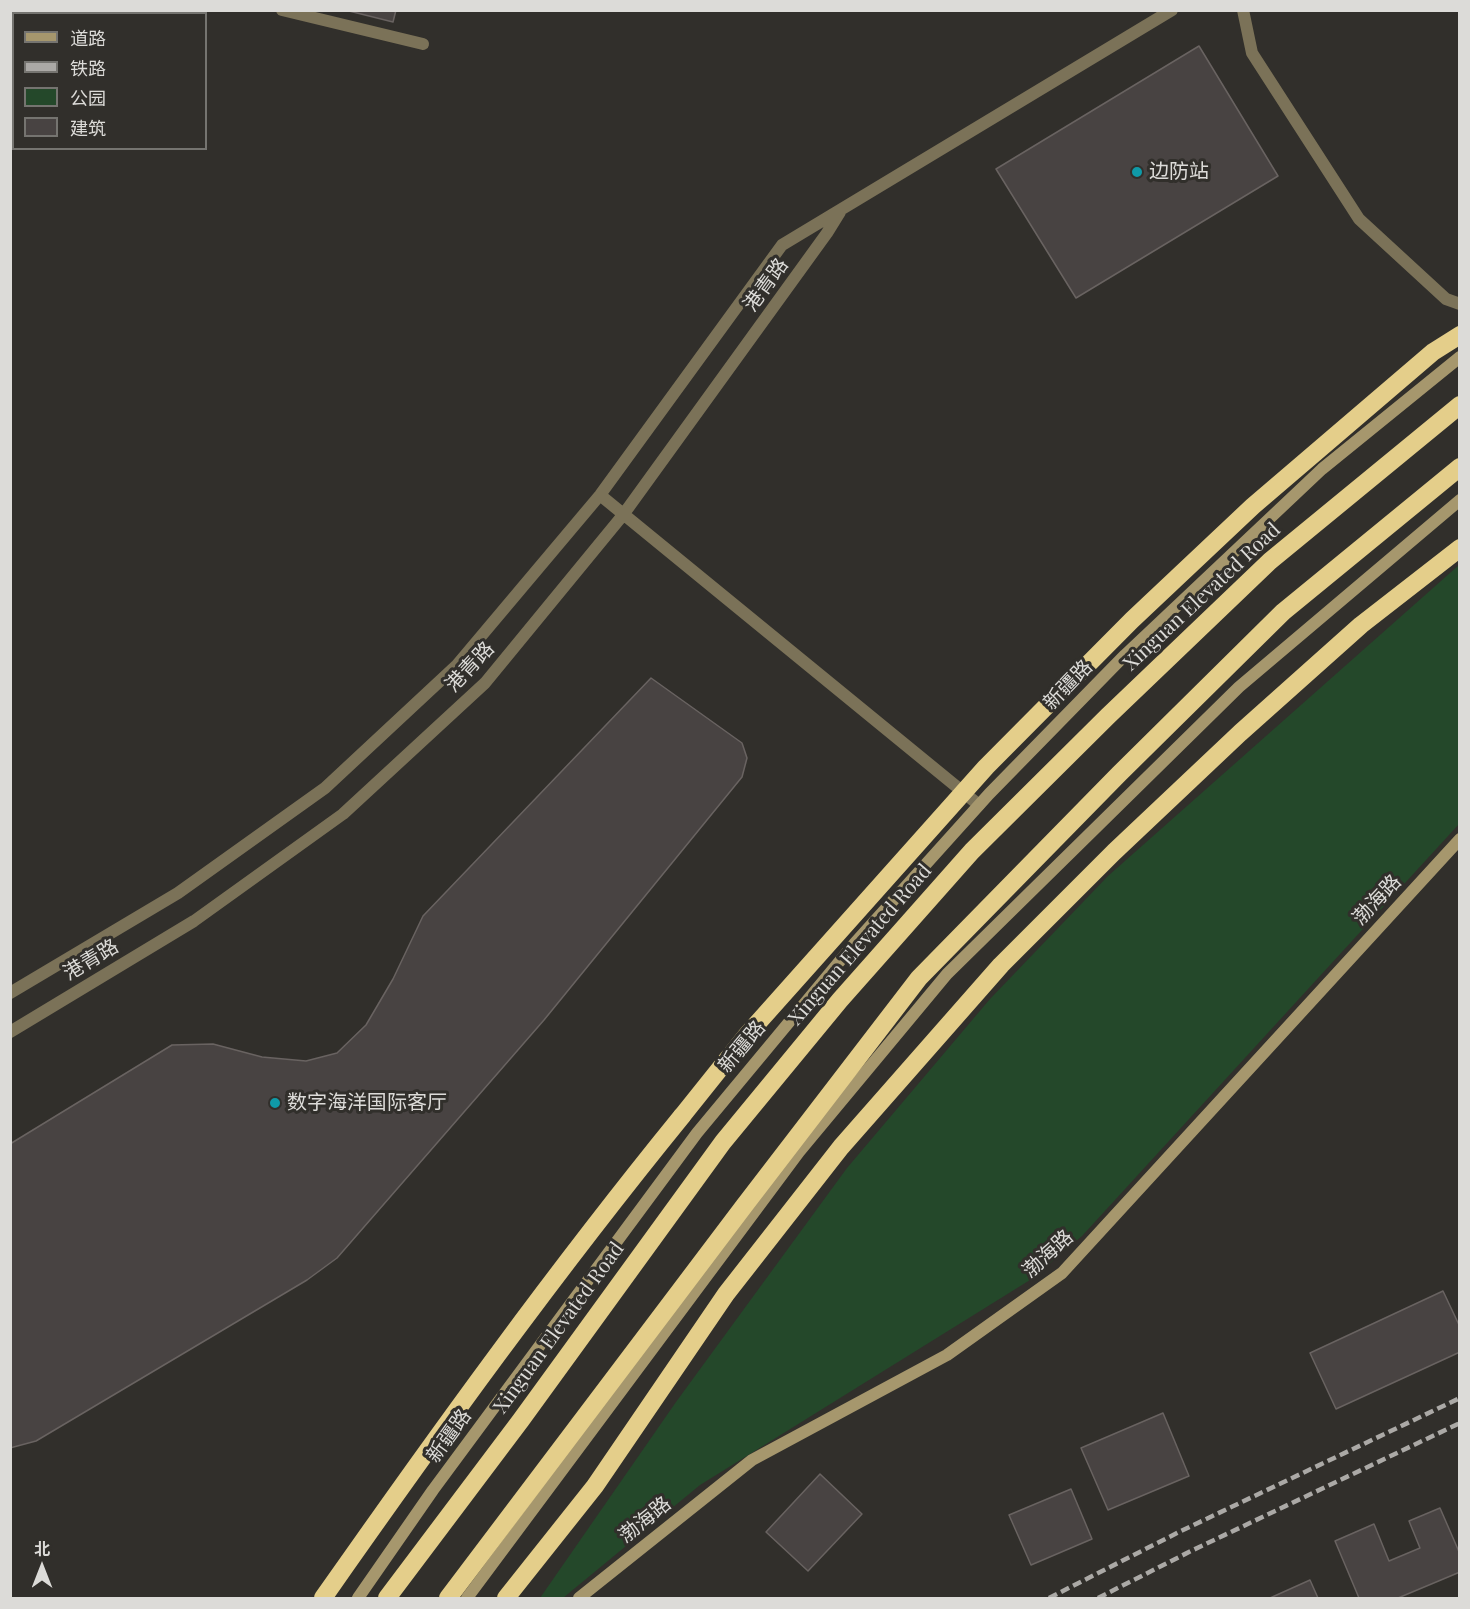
<!DOCTYPE html>
<meta charset="utf-8">
<style>
body{margin:0}
#map{position:relative;width:1470px;height:1609px;overflow:hidden;background:#312f2b;font-family:"Playfair Display","Noto Sans SC",serif}
canvas{display:block}
.frame{position:absolute;inset:0;border:12px solid #dcdbd8;pointer-events:none}
.legend{position:absolute;left:12px;top:12px;width:195px;height:138px;box-sizing:border-box;background:#312f2b;border:2px solid #757470;margin:0;padding:8px 10px;list-style:none;font-size:18px;color:#dcdbd8}
.legend li{display:flex;align-items:center;gap:12px;height:30px}
.legend b{width:30px;border:2px solid #757470}
.north{position:absolute;left:12px;top:1537px;width:60px;height:60px;-webkit-text-stroke:4px #312f2b;paint-order:stroke;rotate:0deg;font-size:16px;font-weight:700;line-height:24px;text-align:center;color:#dcdbd8}
.north::after{content:'';display:block;margin:auto;width:21px;height:27px;background:#dcdbd8;clip-path:polygon(50% 0,100% 100%,50% 72%,0 100%)}
</style>
<div id="map">
<canvas width="1470" height="1609"></canvas>
<div class="frame"></div>
<ul class="legend">
<li><b style="height:8px;background:#a6976d"></b>道路</li>
<li><b style="height:8px;background:#aba9a6"></b>铁路</li>
<li><b style="height:16px;background:#24482a"></b>公园</li>
<li><b style="height:16px;background:#484342"></b>建筑</li>
</ul>
<div class="north">北</div>
</div>
<script>
const context = document.querySelector('canvas').getContext('2d');
context.lineJoin = 'round';
function fill(path, color) { context.fillStyle = color; context.fill(path, 'evenodd'); }
function stroke(path, color, width, dash) { context.strokeStyle = color; context.lineWidth = width; context.lineCap = dash ? 'butt' : 'round'; context.setLineDash(dash || []); context.stroke(path); }
function label(font, color, halo, rows, align = 'center') {
  context.font = font + ' "Playfair Display","Noto Sans SC",serif'; context.lineWidth = 6; context.setLineDash([]); context.textBaseline = 'middle'; context.strokeStyle = halo; context.fillStyle = color; for (const [text, x, y, turn = 0] of rows) {
    context.save(); context.translate(x, y); context.rotate((+turn || 0) * Math.PI / 180); context.textAlign = isNaN(turn) ? turn : align; if (halo) context.strokeText(text, 0, 0); context.fillText(text, 0, 0); context.restore();
  }
}
fill(new Path2D(`
 M1459 565V824L1082 1236 1030 1280 700 1485 563 1598H540L676 1402 847 1168 990 999 1108 876Z`), '#24482a');
const building = new Path2D(`
 M345 10H396L393 22Z
 M1199 46 1278 176 1076 298 996 169Z
 M651 678 742 743 747 758 742 777 544 1020 337 1258 307 1280 36 1441 10 1448V1144L172 1045 213 1044 262 1057 306 1061 337 1053 366 1025 393 979 423 916Z
 M1443 1291 1460 1327V1352L1336 1409 1310 1353Z
 M1163 1413 1189 1476 1108 1510 1081 1448Z
 M820 1474 862 1514 808 1571 766 1532Z
 M1071 1489 1092 1539 1031 1565 1009 1515Z
 M1440 1508 1460 1554V1572L1398 1598H1359L1335 1541 1374 1524 1389 1561 1420 1548 1409 1521Z
 M1310 1580 1318 1598H1270Z`);
fill(building, '#484342');
stroke(building, '#696361', 1.5);
stroke(new Path2D(`
 M282 10 423 44
 M1243 10 1252 53 1359 219 1446 299 1460 304`), '#7b7258', 12);
stroke(new Path2D(`
 M600 495 979 805
 M10 993 178 893 325 788 456 666 600 495 782 245 1172 10
 M10 1032 194 921 343 814 485 683 623 515 827 233 840 212`), '#7b7258', 12);
stroke(new Path2D(`
 M358 1598 433 1490 697 1133 854 944 989 794 1125 655 1322 469 1460 357
 M467 1598 799 1152 947 974 1239 687 1460 500
 M579 1598 752 1460 947 1355 1062 1273 1460 839`), '#a6976d', 12);
stroke(new Path2D(`
 M323 1598C438 1434 555 1272 682 1116
 M387 1598 521 1420 723 1142 840 1000 972 851 1108 716 1270 561 1460 405
 M448 1598 744 1206 919 978 1119 774 1283 612 1460 467
 M506 1598 595 1486 726 1294 841 1147 1001 965 1114 852 1240 733 1361 625 1460 548`), '#e4ce8a', 18);
stroke(new Path2D(`
 M1049 1598 1181 1531 1460 1398
 M1098 1598 1191 1551 1460 1423`), '#aba9a6', 4.5, [9, 4.5]);
stroke(new Path2D(`
 M682 1116 746 1036 986 767 1132 620 1253 506 1433 352 1460 335`), '#e4ce8a', 18);
for (const [x, y, r, color] of [
 [1137,172,6,"#0f9aa8"],
 [275,1103,6,"#0f9aa8"]
]) { const dot = new Path2D(); dot.arc(x, y, r, 0, 2 * Math.PI); context.fillStyle = color; context.fill(dot); stroke(dot, '#312f2b', 2); }
label('20px', '#dcdbd8', '#312f2b', [
 ["边防站",1149,172],
 ["数字海洋国际客厅",287,1103]
], 'left');
label('20px', '#dcdbd8', '#312f2b', [
 ["港青路",766,285,-54],
 ["Xinguan Elevated Road",1202,597,-43],
 ["港青路",470,667,-47],
 ["新疆路",1068,685,-46],
 ["渤海路",1377,900,-47],
 ["Xinguan Elevated Road",860,945,-49],
 ["港青路",91,960,-31],
 ["新疆路",742,1047,-50],
 ["渤海路",1048,1254,-42],
 ["Xinguan Elevated Road",559,1328,-54],
 ["新疆路",449,1436,-54],
 ["渤海路",645,1520,-39]
]);
</script>
